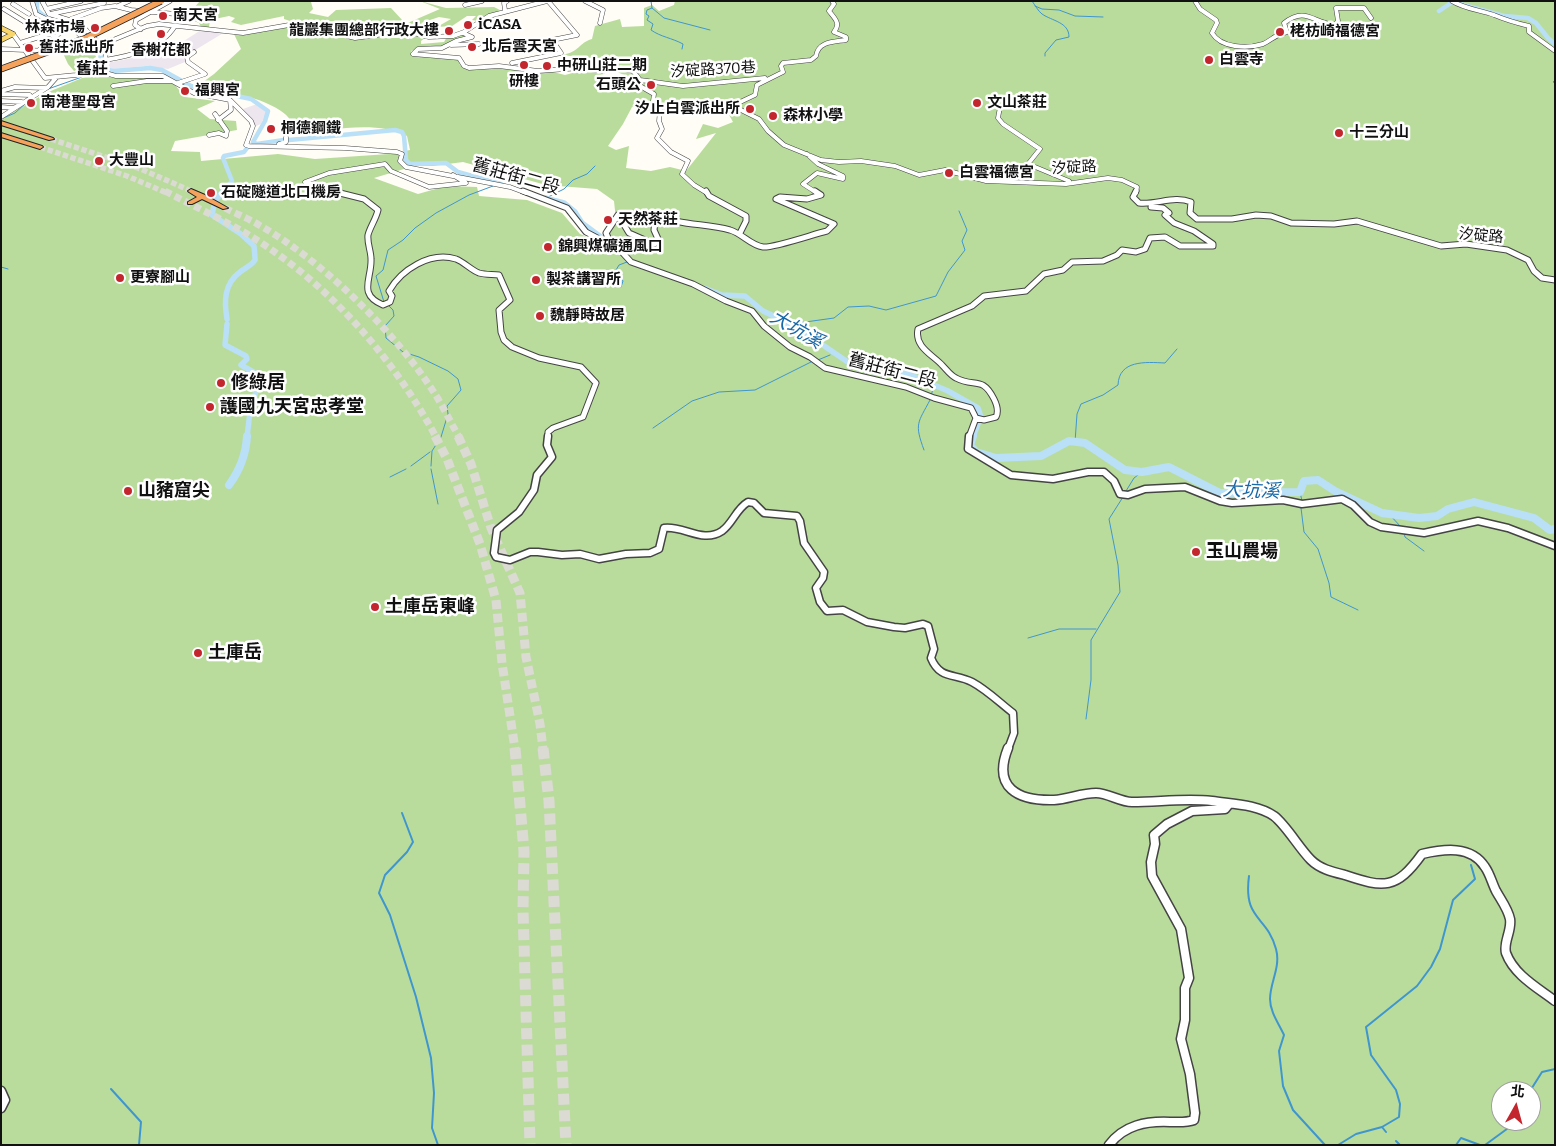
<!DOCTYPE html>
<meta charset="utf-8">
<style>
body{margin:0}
#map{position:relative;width:1556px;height:1146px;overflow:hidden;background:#fffdf5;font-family:Bitter,"Noto Sans TC",serif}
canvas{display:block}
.frame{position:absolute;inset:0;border:2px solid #111;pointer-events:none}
.north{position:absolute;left:1491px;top:1081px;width:50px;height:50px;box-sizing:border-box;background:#fff;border:1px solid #a0a0a0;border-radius:50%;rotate:7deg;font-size:14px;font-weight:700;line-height:20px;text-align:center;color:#111}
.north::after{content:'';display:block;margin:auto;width:18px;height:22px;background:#c4262e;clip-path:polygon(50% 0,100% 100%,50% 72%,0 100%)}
</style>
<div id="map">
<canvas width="1556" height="1146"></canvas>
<div class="frame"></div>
<div class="north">北</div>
</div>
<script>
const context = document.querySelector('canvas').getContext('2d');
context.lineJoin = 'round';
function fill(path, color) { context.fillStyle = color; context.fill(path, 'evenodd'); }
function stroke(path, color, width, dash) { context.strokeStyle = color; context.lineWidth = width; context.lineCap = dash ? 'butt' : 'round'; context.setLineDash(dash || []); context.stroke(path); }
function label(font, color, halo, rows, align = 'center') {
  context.font = font + ' Bitter,"Noto Sans TC",serif'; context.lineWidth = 5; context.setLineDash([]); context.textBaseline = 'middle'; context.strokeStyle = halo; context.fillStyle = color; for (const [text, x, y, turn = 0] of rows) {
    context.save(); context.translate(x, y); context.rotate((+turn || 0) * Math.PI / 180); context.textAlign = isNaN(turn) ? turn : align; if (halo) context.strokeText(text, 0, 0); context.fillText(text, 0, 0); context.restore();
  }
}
fill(new Path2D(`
 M201 30 225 32 187 55 185 62 168 69 146 66 113 69 107 68 104 66 106 63 138 57 176 46Z
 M257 104 265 109 266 113 261 124 256 126 243 109Z`), '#eee6ef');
fill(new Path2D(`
 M200 1H312L311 2 313 9 309 13 328 17 336 10 391 8 404 22 360 35C355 32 349 26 343 24 332 21 313 28 302 30L296 25 255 29 288 23 290 21 284 19V16L241 25 231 22 235 18 229 16 210 20 209 27H201L199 23 194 21 207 12 192 10Z
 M420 1 446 8 494 7 500 10 478 21 472 20 476 16H467L452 26 437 27 451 19 439 17 421 23 425 26 416 31H399L396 28 440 9Z
 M675 1H1555V1145H1V119L46 93 82 78 101 73 112 78H163L175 85 185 97 215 101 197 109 210 119 236 121 237 130 175 141 171 151 200 152 201 161 278 154 315 159 389 154 410 150 407 136C379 120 330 130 298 133 294 127 290 118 285 114 261 95 225 92 195 88L214 74 241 49 234 34 289 27C304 35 318 30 333 26L350 39 379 35 381 38H400V33L425 38 421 41V44L444 42 447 37 463 35 470 37 440 47 417 49 411 51 412 55 458 60 460 65 467 69 498 67 549 71 565 75 584 70 616 78 624 75 613 70 623 66 597 59 562 55C580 52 578 43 592 39L595 26 620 19 622 27 644 26V8L652 5 659 11 674 5ZM670 106H677L678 110 685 112 692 109 728 113 733 122 718 128 703 124 696 139 716 133 686 171 670 167 651 171 626 168 629 146 616 150 608 146 623 124 632 107 664 113ZM463 162 546 185 597 189 614 201 616 220 608 234 628 249 624 252 580 234 562 213 527 200 479 196 477 187 446 186 418 194 374 178 414 166H433ZM1501 1091H1531V1121H1501Z
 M88 46 96 56 93 67 74 71 68 64 62 51Z`), '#b9dc9c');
stroke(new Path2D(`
 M651 1 652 8 647 10 646 14 649 16 647 20 653 24 651 30C661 37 672 38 683 44L682 49
 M1032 1C1035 5 1038 11 1042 14 1052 21 1069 22 1069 37L1056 40 1045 53V56
 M1035 6 1042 9 1059 10 1075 16 1103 17
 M652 8 664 18 710 30
 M1555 80 1553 82 1555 83
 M48 89 82 77
 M1555 94V97
 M1 119 15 113 27 102
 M546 198 564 189 573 180 587 174 595 166
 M1 267 8 269
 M621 287 623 281 616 270 619 265 627 262
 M384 302 376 276 383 270 388 250 403 240 415 228 436 213 469 195 493 186
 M388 305 393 310 394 316 385 326 386 338 403 352 419 357 448 371 458 379 461 390 447 406 448 414 441 437 432 451 431 466
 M791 324 834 318 848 307 869 306 886 310 936 296 948 272 965 250 962 241 967 230 959 211
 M818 360 830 355
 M931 396 934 385
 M653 428 692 401 719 392 755 390 811 362
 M1075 442 1077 414 1081 404 1103 395 1118 385C1119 360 1145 362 1165 363L1177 349
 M924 450C914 423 918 423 930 400
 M411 466 430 452
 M431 469 438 504
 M390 477 406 469
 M1126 491 1134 478 1142 472
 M1300 492 1302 501
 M1301 508 1304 532 1318 549 1329 583 1331 597 1358 610
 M1389 514 1401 527
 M1404 533 1405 537 1424 551
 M1028 638 1059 629H1096
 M1086 719 1091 680V640L1120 592 1118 565 1109 519 1123 497`), '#3f96cf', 1);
stroke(new Path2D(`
 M402 813 413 842 407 852 385 875 379 893 390 915 416 997 431 1058 434 1093 432 1128 438 1145
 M1249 876C1243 921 1267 915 1276 949 1281 967 1270 982 1270 999 1270 1012 1279 1024 1284 1035L1279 1051 1283 1086 1293 1110 1325 1145
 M111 1089 141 1122 139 1145
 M1530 1091 1542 1072 1555 1069
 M1382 1127 1399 1117 1400 1104 1396 1090 1371 1055 1366 1027 1417 986 1431 967 1440 949 1453 900 1475 879 1471 865
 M1396 1141 1400 1145
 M1338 1145 1356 1134 1382 1127 1386 1132
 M1456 1145 1461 1138 1480 1145
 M1485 1145 1511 1126 1513 1121`), '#3f96cf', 2);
stroke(new Path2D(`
 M37 1V10L44 16 75 24 101 53 99 68 113 71 150 68 162 70 191 86 251 99 268 111 265 121 253 142 257 144 284 140
 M1459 1 1460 4 1504 16 1528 18 1536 23 1548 38 1555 44
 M1439 11 1451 3
 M289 140 395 130 402 132 404 136 406 160 410 164 446 163 458 172 501 184
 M222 193 232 181 223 158 224 156 244 152 247 148`), '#b9e0f7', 4.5);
stroke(new Path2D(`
 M545 198 564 203 575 212 582 223 605 240
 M215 201 223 191
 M214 205 212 215 241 234 254 246 255 258
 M704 288 722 295 745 296 763 311 795 326 855 367 883 374 906 373 948 391 978 408 981 417
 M227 319C224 301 224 284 240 272 245 268 251 266 255 260
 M227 324 225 345 246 356 247 359 241 365 255 373 257 384 253 407
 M247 437 250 412
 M973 437 979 421`), '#b9e0f7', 5.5);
stroke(new Path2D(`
 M973 436 970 445 976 452 996 458 1041 456 1069 441 1085 443 1125 470 1142 472 1169 467 1220 493 1300 492 1304 481 1318 480 1335 491 1382 513 1419 518 1437 516 1448 509 1474 502 1534 518 1550 530 1555 529
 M229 485C240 470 246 455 247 436`), '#b9e0f7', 8);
stroke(new Path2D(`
 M51 139 141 169 191 191
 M40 147 127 176 167 193`), '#dbdad3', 5.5, [5.5, 2.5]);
stroke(new Path2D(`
 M165 191C193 206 222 219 249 235 329 284 392 356 436 437
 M225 208C236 214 248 218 259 225 323 261 396 333 435 394 444 408 451 423 459 437`), '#dbdad3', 7, [7, 4]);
stroke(new Path2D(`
 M435 436 447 459 480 544 496 600 502 663 515 749
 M458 436 471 464 491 528 520 593 526 657 540 724 543 749`), '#dbdad3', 9, [9, 4.5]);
stroke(new Path2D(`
 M515 748 524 851 523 910 530 1145
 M543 748 549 801 566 1145`), '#dbdad3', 11, [11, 5.5]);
const minorFar3 = new Path2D(`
 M32 1 36 14 50 21 70 25 86 41
 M42 1 49 14 79 23 104 48 106 52 105 60C130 56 161 49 175 26
 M548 1 577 35 552 40
 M585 1 603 10 600 23
 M832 1 834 4 829 11C835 19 841 23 834 32L846 37V40C834 42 818 41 816 56L811 60 783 63 781 66 783 72 757 85 755 95 736 104 741 110 759 119 768 131 784 145 821 160 839 162 861 161 895 166 919 175 945 170 986 181 1066 184 1108 178 1122 180 1137 187 1136 193
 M1195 1 1200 9 1216 20 1217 23 1212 33C1221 48 1247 49 1263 44 1272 40 1274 35 1287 32L1284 23C1306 6 1313 23 1335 25L1338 21 1336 8H1364L1371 18
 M1452 1C1465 9 1480 10 1494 15 1506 20 1516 23 1529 26V32L1555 51
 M13 4 29 14
 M465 5 482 1
 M118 6 129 1
 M4 9 46 35
 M46 9 81 1
 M505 10 504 3 507 1
 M50 14 104 3
 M71 19 101 8 115 6 131 10 187 15
 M141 29 135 25 136 20 170 1
 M41 30 49 27 64 30
 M463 33 472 37 456 41 442 48 418 49 413 54 459 58 464 66 469 68 499 66 538 71 581 68 602 71 618 68 633 71 640 80V86L654 94 653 101 660 110 659 121 662 129 657 138 671 152 688 161 682 174 694 185 707 193
 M13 34 45 78 76 75 106 68 103 66 105 60
 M20 43 49 34 56 37
 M451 45 479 44
 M1 49 50 51
 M60 50 113 40 147 26 159 24 243 33 289 25 300 31 334 26 347 36 355 38 398 32H410L429 37 453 36 464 32 489 16 547 1
 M38 51 72 23
 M512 63 561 53 552 40
 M98 71 116 76H163L194 93 230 100 251 121 253 126 246 145 249 146 345 148 397 152 402 154 400 161 406 167 510 187 526 193
 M640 80 683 86 765 78
 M178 83 205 74 188 62 187 57 194 52
 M113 86 147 81H172
 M1 91 15 87 45 88
 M1 94 30 95
 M1 101 22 102
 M995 103 1000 107 998 118 1003 124 1040 149 1028 164 1069 181
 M1 107 14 108 17 106
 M1 117 48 87 56 78
 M218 120 231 110 230 100
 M209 135 219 133 226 136 227 131 215 114
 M279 144 286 142V137
 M807 154 818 164 843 176V179L817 173 803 184 817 193
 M335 193 305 182 329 173 385 164 391 171 429 187 466 183 453 175`);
const minorFar2 = new Path2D(`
 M332 191 364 199 378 210C376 219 370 227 368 235 367 243 371 251 371 259 372 279 357 294 383 305L390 302 392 296 389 291C401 270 430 251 456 259 464 262 471 270 479 273 486 275 493 274 499 275L510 300 499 310 501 332 504 340 512 347 539 358 581 367 596 383 583 417 553 428 548 432V437
 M523 191 567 208 586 232 620 250 631 262 693 284 726 301 752 311 764 326 790 347 810 357 825 368 906 387 934 398 971 408 976 418 969 437
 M706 191 709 196 746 216V221L740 233
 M1136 191 1133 197 1139 203C1157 205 1174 195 1191 202L1190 213 1197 219H1232L1256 215 1271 216 1291 223 1334 224 1357 221 1441 246 1466 244 1507 250 1528 260 1534 271 1542 278 1555 280
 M605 242 609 240 606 233 618 215 629 233 654 244 659 241 654 230 655 221 653 218 655 214C680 226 704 223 730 230 743 234 750 245 763 247 774 248 814 234 827 231L834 224 776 199 780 197 807 199 821 195 815 191
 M976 418 984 420 996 417C999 411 997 405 994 399 982 375 974 388 956 378 950 375 947 370 942 365 933 355 914 347 918 329L972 306 984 296 1026 291 1044 274 1063 270 1072 262 1103 261 1117 255 1122 250 1136 252 1145 249 1150 238 1165 237 1180 246H1213V244L1194 231 1174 223 1165 215 1169 213 1163 208 1151 207`);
const minorFar1 = new Path2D(`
 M548 436 547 445 552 457 537 475 534 490 519 512 497 530 494 553 496 557 510 560 530 552H538L562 555 580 554 599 559 626 554 650 553 659 549 664 528C683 525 703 544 722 531 733 523 736 509 748 502L754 503 764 513 797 516 800 521 804 543 824 572 823 578 816 588 820 602 827 611 843 610 867 622 894 627 905 628 923 624 928 626 934 649 931 658C940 680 955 673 972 682 987 690 1000 703 1013 713L1014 733 1008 749
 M969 436 968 449 1011 475 1053 479 1088 472H1104L1114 481 1120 494 1128 495 1145 489 1185 487 1220 501 1232 503 1283 500 1302 504 1342 499 1353 505 1370 522 1381 527 1424 533 1478 521 1508 528 1555 546`);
const minor = new Path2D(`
 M1008 748C992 788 1018 801 1054 800 1068 799 1082 793 1096 793 1108 793 1120 802 1132 802 1159 802 1185 798 1212 801 1231 804 1257 804 1274 816 1286 825 1299 848 1311 860 1320 869 1333 872 1345 875 1384 888 1396 890 1422 854 1444 849 1471 845 1485 867 1490 874 1492 883 1496 891 1501 900 1508 909 1510 919 1512 931 1503 942 1506 953 1514 975 1538 988 1555 1001
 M1 1091 5 1100 1 1108
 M1109 1145C1124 1125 1146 1121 1170 1122 1178 1122 1186 1123 1194 1120L1195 1113 1190 1074 1181 1039 1185 1020V988L1189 978 1181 929 1152 876 1151 862 1155 844 1154 835 1167 824 1192 811 1225 809 1229 804`);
const major = new Path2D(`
 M1 28 13 34
 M1 40 13 34`);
const highway = new Path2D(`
 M1 121 53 138 54 139 49 140 1 125Z
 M1 133 42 146 43 147 40 149 1 137Z
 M191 189 205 195 228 208 223 209 202 199 192 204H188V202L197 197 189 192 188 191Z`);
stroke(minorFar3, '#444', 5);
stroke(minorFar2, '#444', 7);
stroke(minorFar1, '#444', 9);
stroke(minor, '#444', 11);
stroke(major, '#222', 5.5);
stroke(highway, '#222', 2);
stroke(minorFar3, '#fff', 4);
stroke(minorFar2, '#fff', 5);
stroke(minorFar1, '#fff', 6);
stroke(minor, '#fff', 8);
stroke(major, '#f9d66b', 4.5);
fill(highway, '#f5a25d');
const highwayBridge = new Path2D(`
 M1 69 86 38 161 1`);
stroke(highwayBridge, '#222', 7, []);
stroke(highwayBridge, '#f5a25d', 5.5);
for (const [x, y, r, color] of [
 [163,16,5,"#c4262e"],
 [468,25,5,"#c4262e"],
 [95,28,5,"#c4262e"],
 [449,31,5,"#c4262e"],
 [1280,32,5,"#c4262e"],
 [161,34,5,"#c4262e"],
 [472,47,5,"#c4262e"],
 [29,48,5,"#c4262e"],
 [1209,60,5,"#c4262e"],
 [524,65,5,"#c4262e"],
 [547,66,5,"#c4262e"],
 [651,85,5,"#c4262e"],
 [185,91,5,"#c4262e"],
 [31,103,5,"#c4262e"],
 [977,103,5,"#c4262e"],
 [750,109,5,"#c4262e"],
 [773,116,5,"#c4262e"],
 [271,129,5,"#c4262e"],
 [1339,133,5,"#c4262e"],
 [99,161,5,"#c4262e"],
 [949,173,5,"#c4262e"],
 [211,193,5,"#c4262e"],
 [608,220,5,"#c4262e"],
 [548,247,5,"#c4262e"],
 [120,278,5,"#c4262e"],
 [536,280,5,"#c4262e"],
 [540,316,5,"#c4262e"],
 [221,383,5,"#c4262e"],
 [210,407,5,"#c4262e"],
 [128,491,5,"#c4262e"],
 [1196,552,5,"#c4262e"],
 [375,607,5,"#c4262e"],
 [198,653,5,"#c4262e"]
]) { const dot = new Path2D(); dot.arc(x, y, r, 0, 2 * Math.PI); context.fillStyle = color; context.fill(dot); stroke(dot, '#fff', 2); }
label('bold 15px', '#111', '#fff', [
 ["南天宮",173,16],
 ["iCASA",478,25],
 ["林森市場",85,28,"right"],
 ["龍巖集團總部行政大樓",439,31,"right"],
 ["栳枋崎福德宮",1290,32],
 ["北后雲天宮",482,47],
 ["舊莊派出所",39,48],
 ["香榭花都",161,51,"center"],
 ["白雲寺",1219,60],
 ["中研山莊二期",557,66],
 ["研樓",524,82,"center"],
 ["石頭公",641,85,"right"],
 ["福興宮",195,91],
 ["南港聖母宮",41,103],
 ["文山茶莊",987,103],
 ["汐止白雲派出所",740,109,"right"],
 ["森林小學",783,116],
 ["桐德鋼鐵",281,129],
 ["十三分山",1349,133],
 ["大豐山",109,161],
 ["白雲福德宮",959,173],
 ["石碇隧道北口機房",221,193],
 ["天然茶莊",618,220],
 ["錦興煤礦通風口",558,247],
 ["更寮腳山",130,278],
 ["製茶講習所",546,280],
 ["魏靜時故居",550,316]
], 'left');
label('15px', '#111', '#fff', [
 ["汐碇路370巷",713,70,-3],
 ["汐碇路",1074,168,-3],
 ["汐碇路",1481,236,5]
]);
label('bold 16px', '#111', '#fff', [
 ["舊莊",92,70]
]);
label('18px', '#111', '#fff', [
 ["舊莊街二段",516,177,16],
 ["舊莊街二段",892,371,15]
]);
label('bold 18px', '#111', '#fff', [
 ["修綠居",231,383],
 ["護國九天宮忠孝堂",220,407],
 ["山豬窟尖",138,491],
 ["玉山農場",1206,552],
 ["土庫岳東峰",385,607],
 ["土庫岳",208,653]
], 'left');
label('italic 19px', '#1768a6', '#fff', [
 ["大坑溪",796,330,30],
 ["大坑溪",1251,491,2]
]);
</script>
